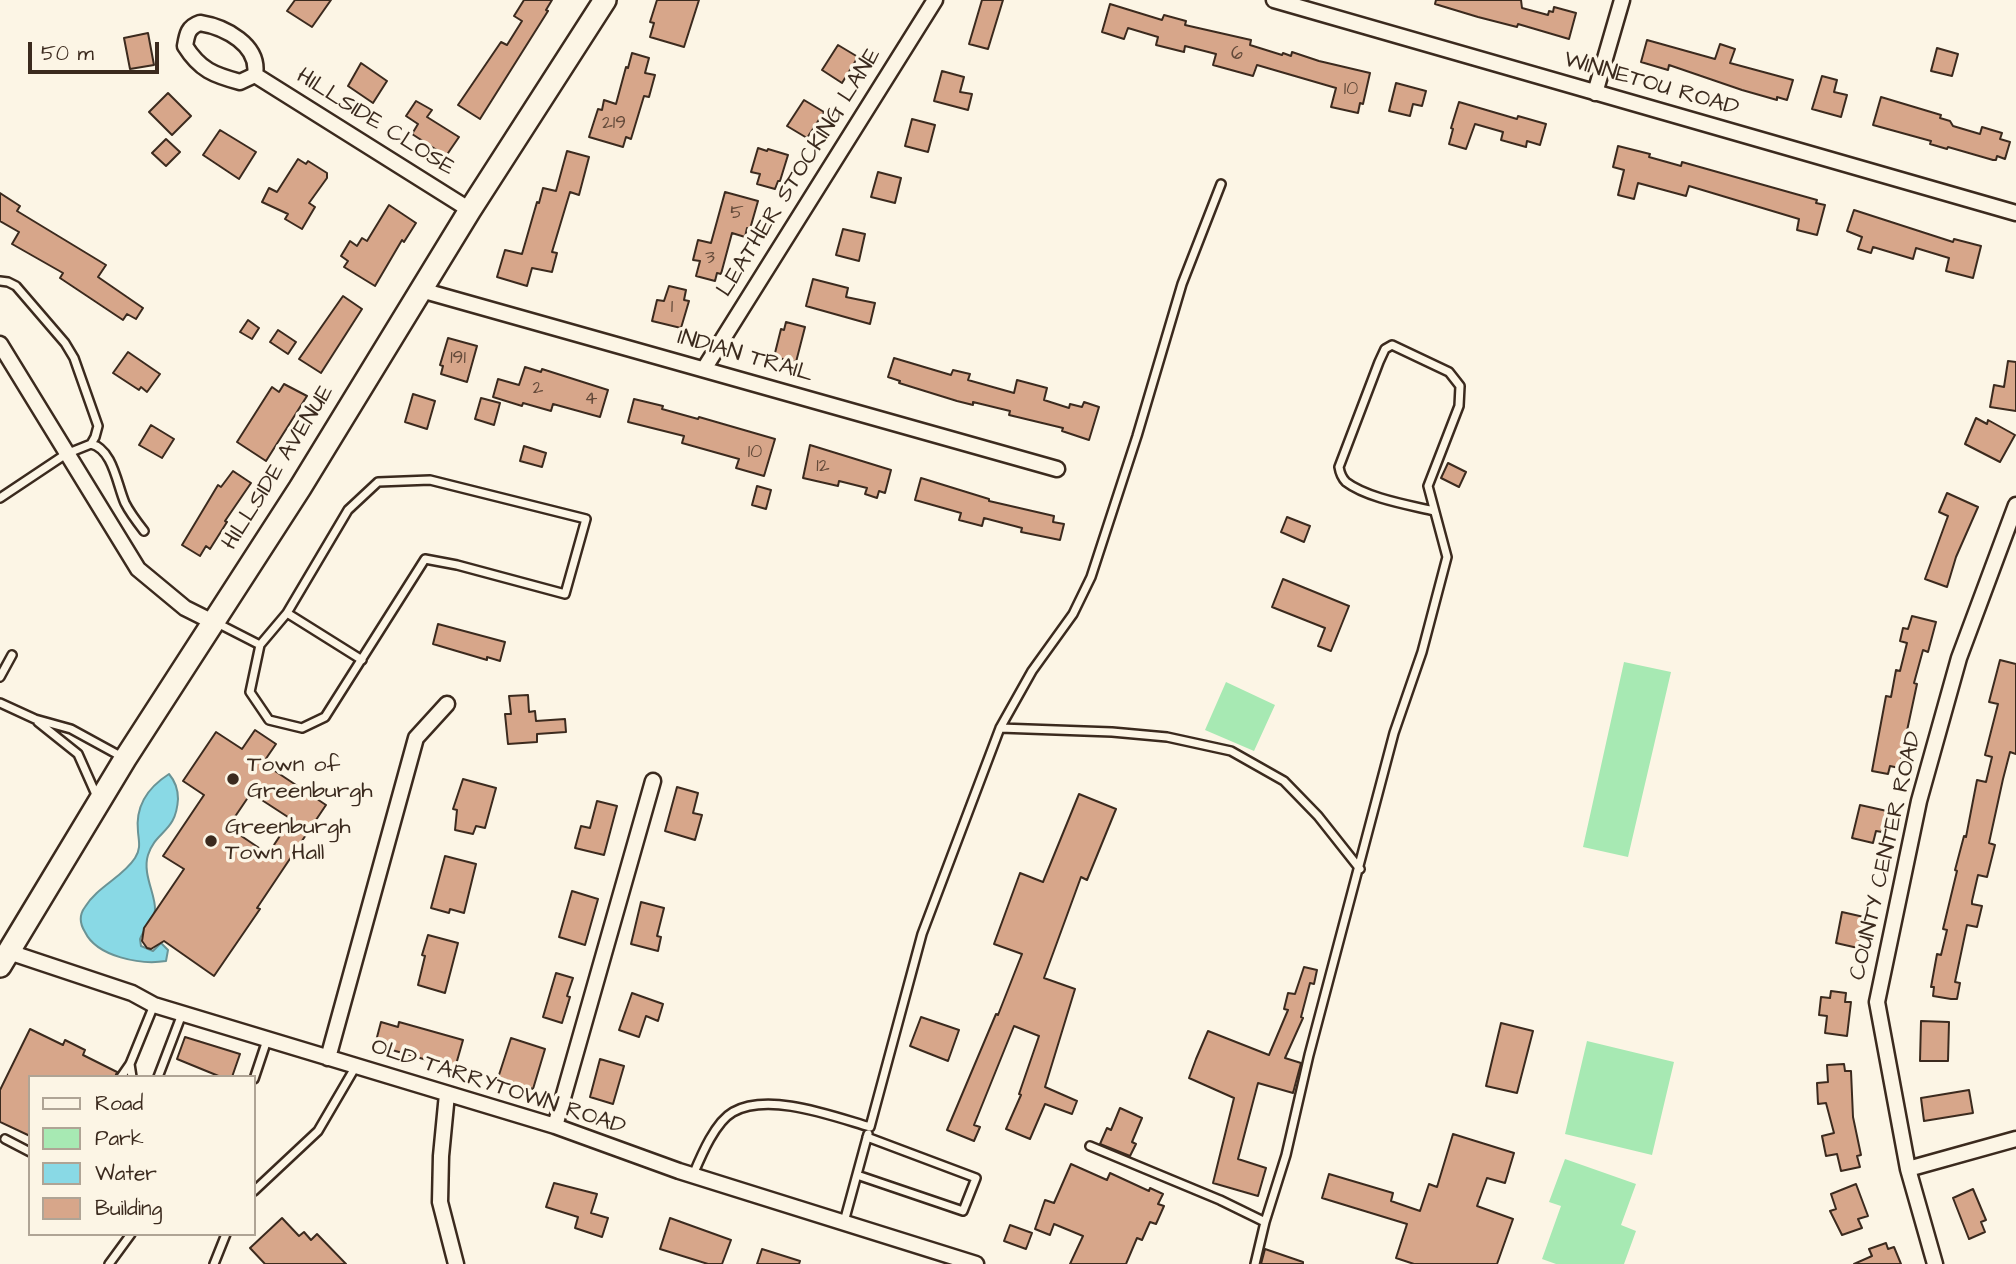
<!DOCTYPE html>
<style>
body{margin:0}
#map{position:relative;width:2016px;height:1264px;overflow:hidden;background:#fcf5e5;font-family:"Architects Daughter",sans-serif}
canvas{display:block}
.legend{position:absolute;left:28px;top:1075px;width:228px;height:161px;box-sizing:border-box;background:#fcf5e5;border:2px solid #afa495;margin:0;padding:9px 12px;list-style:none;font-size:21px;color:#3b2a1e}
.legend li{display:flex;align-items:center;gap:14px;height:35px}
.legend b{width:35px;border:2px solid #afa495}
.scale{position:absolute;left:28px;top:42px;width:131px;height:32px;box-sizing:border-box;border:4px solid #3b2a1e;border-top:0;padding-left:9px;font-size:21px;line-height:24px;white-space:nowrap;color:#3b2a1e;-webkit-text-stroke:5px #fcf5e5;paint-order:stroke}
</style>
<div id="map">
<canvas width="2016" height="1264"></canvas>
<ul class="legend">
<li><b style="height:9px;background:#fcf5e5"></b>Road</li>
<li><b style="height:19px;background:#a7e9b3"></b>Park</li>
<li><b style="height:19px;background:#89d9e5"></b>Water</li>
<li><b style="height:19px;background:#d7a68a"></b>Building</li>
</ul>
<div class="scale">50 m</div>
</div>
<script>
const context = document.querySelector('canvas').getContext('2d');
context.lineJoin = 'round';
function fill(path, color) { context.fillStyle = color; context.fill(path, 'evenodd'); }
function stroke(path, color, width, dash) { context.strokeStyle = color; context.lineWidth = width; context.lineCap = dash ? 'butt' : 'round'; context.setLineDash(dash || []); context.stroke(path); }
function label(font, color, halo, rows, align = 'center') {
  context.font = font + ' "Architects Daughter",sans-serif'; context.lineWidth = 7; context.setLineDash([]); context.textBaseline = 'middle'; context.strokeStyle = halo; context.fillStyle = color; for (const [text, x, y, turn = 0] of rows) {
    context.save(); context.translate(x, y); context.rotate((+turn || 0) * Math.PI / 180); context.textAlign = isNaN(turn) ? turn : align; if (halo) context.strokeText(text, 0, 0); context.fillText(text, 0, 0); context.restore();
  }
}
fill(new Path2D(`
 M1624 662 1671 672 1628 857 1583 847Z
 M1226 682 1275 705 1254 751 1205 730Z
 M1587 1041 1674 1062 1652 1155 1565 1134Z
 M1565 1159 1636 1184 1621 1225 1636 1231 1624 1264H1556L1542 1259 1561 1206 1549 1202Z`), '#a7e9b3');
const water = new Path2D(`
 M169 774C175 781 178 789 178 799 176 833 156 830 148 855 142 874 156 895 155 910 154 918 143 930 140 939L141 946 153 951 161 943 168 950 166 961C141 965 97 957 85 932 80 924 79 915 85 907 97 887 123 877 135 858 141 849 139 842 138 832 135 806 147 788 169 774Z`);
fill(water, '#89d9e5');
stroke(water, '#6a9395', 2);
const building = new Path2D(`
 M295 0H331L312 27 287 11Z
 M524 0H552L546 10 548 11 480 119 458 105 501 42 507 45 522 21 514 16Z
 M657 0H699L684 47 650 37 654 23 650 22Z
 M982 0H1003L988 49 969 44Z
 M1436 0H1521L1522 8 1548 15 1549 11 1553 12 1554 7 1576 13 1569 39 1518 24 1517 27 1478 17 1435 4Z
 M1110 4 1162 20 1164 15 1186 21 1185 25 1251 40 1250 45 1282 55 1283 53 1291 56 1292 52 1319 61 1370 73 1363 104 1360 103 1358 113 1331 107 1336 88 1257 65 1253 76 1213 65 1216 54 1185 46 1184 52 1156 45 1158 37 1128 28 1124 39 1102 32Z
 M148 33 154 65 130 69 124 38Z
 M1647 40 1715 59 1720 44 1735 49 1730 63 1793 80 1787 100 1777 97V100L1742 90 1669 65 1668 70 1641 62Z
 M838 45 858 57 842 83 822 70Z
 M1937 48 1958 54 1952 76 1931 71Z
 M632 53 649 58 645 73 655 75 649 97 644 96 631 139 626 137 623 147 589 137 598 109 602 110 604 100 616 104 626 67 628 68Z
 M361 63 387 81 373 103 348 86Z
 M942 71 964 77 960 92 972 94 968 110 934 101Z
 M1822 76 1837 80 1834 92 1847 95 1841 117 1812 109Z
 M1396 83 1426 91 1422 106 1413 104 1410 116 1389 111Z
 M168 93 191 116 172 135 149 112Z
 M1881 97 1941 115 1940 118 1950 121 1953 126 1980 134 1982 127 2002 133 2000 139 2010 142 2005 159 1997 156 1996 160H1993L1948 147 1947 149 1930 144 1931 141 1873 125Z
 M804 100 824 112 807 138 787 126Z
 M416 101 432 110 427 117 459 137 446 156 412 134 418 124 406 116Z
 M1459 102 1517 119 1518 116 1546 124 1540 145 1527 141 1526 147 1501 140 1503 132 1475 124 1466 149 1449 144 1453 129 1451 128Z
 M912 119 935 125 928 152 905 146Z
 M220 130 256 152 239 179 203 155Z
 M166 139 180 152 166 166 152 153Z
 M1618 146 1650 154 1649 157 1681 166 1682 162 1817 200 1816 203 1825 205 1817 235 1797 230 1799 219 1689 186 1686 196 1638 183 1634 199 1618 195 1624 170 1613 167Z
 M758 148 767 151 768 149 788 155 780 181H778L775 189 757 184 760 174 751 172Z
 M567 151 589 157 579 195 570 192 552 252 557 253 552 272 532 268 527 286 497 277 505 250 522 254 537 202 539 203 543 188 556 191Z
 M298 159 306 164 308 161 327 173V178L309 203 315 207 302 229 285 219 288 214 262 202 269 188 277 192Z
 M878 172 901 178 895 203 871 197Z
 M725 192 758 201 750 229 747 228 745 237 732 233 721 274 717 273 715 281 696 276 700 261 693 260 698 240 711 243Z
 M0 193 20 206 17 211 106 265 98 277 143 308 136 319 127 314 123 320 60 278 63 273 12 244 19 232 0 221Z
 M389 205 416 223 404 242 402 240 375 286 344 267 348 261 341 256 350 241 357 246 362 238 367 241Z
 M1854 210 1953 242 1954 239 1981 246 1973 278 1946 271 1949 258 1916 248 1913 259 1873 247 1871 253 1858 249 1862 237 1847 231Z
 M843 229 865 234 859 261 836 255Z
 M813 279 848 288 846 297 875 303 870 324 806 306Z
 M669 286 686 290 684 300 689 301 681 328 652 321 657 300 664 301Z
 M343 296 362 309 321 373 299 359Z
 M248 320 259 328 252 339 240 332Z
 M786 322 805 327 796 362 774 357 781 329 784 330Z
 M278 330 296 342 288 354 270 342Z
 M448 338 477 346 467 382 441 374 443 366 440 365Z
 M128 352 160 374 147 392 141 387 139 390 113 373Z
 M894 358 951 375 953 370 970 374 968 380 1014 393 1017 380 1047 388 1044 400 1069 408 1070 404 1082 407 1084 402 1099 407 1089 440 1062 431 1063 428 1009 415 1010 411 973 402V405L957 401 899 383 900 381 888 377Z
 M2008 361 2016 362V411L1990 407 1994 385 2004 387Z
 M525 367 541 372 542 369 608 390 600 417 553 404 551 411 523 403 522 406 493 397 498 379 519 385Z
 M284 384 307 396 266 461 237 442 272 387 279 392Z
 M413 394 435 401 427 429 405 422Z
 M481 398 500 403 494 425 475 419Z
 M634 399 663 406 662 409 698 419 699 417 775 439 764 476 736 468 739 459 682 443 684 436 628 422Z
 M1976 418 1987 424 1988 420 2015 435 2000 462 1965 444Z
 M151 425 174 439 162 458 139 445Z
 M810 445 891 470 885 493 879 491 877 498 865 494 867 488 839 481 838 486 803 478Z
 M524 446 546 453 542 467 520 461Z
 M1448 463 1466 472 1459 487 1441 478Z
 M233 471 251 483 225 521 227 522 210 549 206 546 200 556 182 545 218 485 221 487Z
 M921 478 989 499V501L1054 516 1053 522 1064 524 1060 540 1021 532 1022 528 984 518 982 526 959 520 961 513 915 500Z
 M757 486 771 490 766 509 752 505Z
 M1947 493 1978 507 1956 557 1947 587 1925 579 1948 516 1939 512Z
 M1287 517 1310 526 1304 542 1281 532Z
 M1283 579 1349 606 1331 651 1318 646 1325 628 1272 607Z
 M1912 616 1936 622 1928 652 1923 650 1914 683 1917 684 1899 768 1890 766 1888 774 1872 771 1886 696 1891 697 1896 670 1900 671 1907 643 1900 641 1903 628 1908 629Z
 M438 624 505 642 500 661 487 657V660L433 644Z
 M2000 660 2016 664V754L2010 752 2003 779 1989 843 1995 845 1987 877 1978 875 1972 901V904L1982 906 1977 927 1967 925 1955 982 1960 983 1957 999H1951L1933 996 1934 987H1931L1937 954 1941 955 1947 930 1943 929 1957 871 1955 870 1964 836 1966 837 1977 780 1986 782 1992 757 1985 755 1998 704 1989 702Z
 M528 695 529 712 535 711 536 721 565 719 566 732 537 734V742L508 744 505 714H511L509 696Z
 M255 730 276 744 263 763 326 805 257 908 260 909 214 976 164 941 151 949 147 948 142 941 144 928 184 869 163 856 204 795 183 781 216 732 242 749ZM251 793 291 819 268 854 228 827Z
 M463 779 496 788 485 828 476 826 473 834 455 830 457 810 453 809Z
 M677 787 698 793 693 813 702 815 695 840 665 831Z
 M1079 794 1116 809 1087 880 1081 877 1044 978 1075 989 1045 1087 1077 1101 1072 1114 1045 1104 1030 1139 1006 1129 1021 1095 1019 1094 1039 1036 1014 1026 974 1125 980 1127 974 1141 947 1130 996 1014 998 1015 1022 954 994 944 1020 873 1043 882Z
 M597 801 617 806 604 855 575 848 581 826 590 828Z
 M1860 805 1887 811 1882 832 1876 831 1873 843 1852 838Z
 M445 856 476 864 464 913 450 909 449 913 431 908Z
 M572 891 598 899 585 945 559 937Z
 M641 902 664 908 657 936 661 937 658 951 631 944Z
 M1842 912 1864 917 1858 948 1836 943Z
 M428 935 458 943 445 993 418 985 425 956 422 955Z
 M1304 967 1317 970 1314 984 1310 983 1301 1017 1303 1018 1285 1058 1301 1063 1293 1093 1258 1083 1238 1159 1266 1168 1258 1196 1213 1183 1234 1098 1189 1078 1196 1059 1208 1031 1269 1055 1288 1010 1284 1009 1288 993 1295 994Z
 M556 973 573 978 567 996 570 997 562 1023 543 1017Z
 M1831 991 1846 993 1845 1002H1851L1847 1036 1825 1033 1827 1016 1819 1015 1821 997 1830 998Z
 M632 993 663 1004 658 1021 646 1016 639 1037 619 1030Z
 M921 1017 959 1030 948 1061 910 1046Z
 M1921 1021 1949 1022 1948 1061H1920Z
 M381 1022 398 1027 399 1022 463 1040 455 1068 392 1050 393 1045 376 1041Z
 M1501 1023 1533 1031 1517 1093 1486 1086Z
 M30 1029 63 1045 65 1040 85 1050 83 1055 117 1072 115 1077H30V1136L0 1122V1090Z
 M185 1037 240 1054 232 1077H221L177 1059Z
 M511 1038 545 1049 533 1089 498 1078Z
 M600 1059 624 1066 613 1104 590 1097Z
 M1844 1064 1845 1071H1851L1853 1117 1861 1155 1857 1156 1860 1167 1841 1171 1837 1154 1826 1156 1822 1136 1834 1133 1826 1103 1818 1104 1817 1083 1828 1082 1827 1065Z
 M1969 1090 1973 1113 1924 1121 1921 1098Z
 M1120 1108 1142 1118 1132 1142 1136 1144 1130 1156 1100 1144 1107 1128 1111 1130Z
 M1453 1134 1514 1153 1505 1183 1487 1178 1477 1206 1513 1219 1497 1264H1414L1396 1258 1407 1224 1322 1198 1329 1174 1393 1193 1391 1201 1420 1211 1429 1184 1437 1187Z
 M1071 1164 1107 1180 1110 1173 1149 1191 1150 1188 1163 1194 1158 1204 1164 1206 1156 1224 1150 1222 1142 1240 1137 1238 1126 1264H1070L1083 1236 1054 1224 1050 1235 1035 1229 1045 1200 1054 1203Z
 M554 1183 597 1194 591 1213 608 1218 602 1237 575 1228 578 1217 546 1207Z
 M1856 1184 1868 1216 1858 1219 1862 1228 1842 1235 1830 1211 1836 1209 1831 1194Z
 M1973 1189 1986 1220 1981 1222 1985 1232 1969 1239 1953 1198Z
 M282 1218 299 1236 304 1232 311 1240 317 1234 346 1264H265L250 1248Z
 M670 1218 731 1240 722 1264H708L660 1249Z
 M1010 1225 1032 1233 1026 1249 1004 1241Z
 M1886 1243 1888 1249 1894 1247 1901 1264H1854L1872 1256 1869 1249Z
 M762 1249 800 1261 799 1264H757Z
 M1265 1249 1303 1262V1264H1261Z`);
fill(building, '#d7a68a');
stroke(building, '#3b2a1e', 2);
const lane = new Path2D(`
 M0 281 8 282 16 286 65 343 74 358 98 426 95 437 91 444 66 454 0 498
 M91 444C113 449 117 485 125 503 130 513 137 522 144 531
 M430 480 586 519 565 594 457 565 425 559 325 717 302 728 269 720 250 692 260 645 287 613 348 510 378 482Z
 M287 613 362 660
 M217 623 260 645
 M0 677 12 655
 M0 703 35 719 71 729 124 758
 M38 722 78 754 98 799
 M1000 728 1112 732 1167 737 1231 751 1284 781 1318 816 1360 869
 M130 1064 132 1077
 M121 1077 130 1064 154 1005
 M158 1077 182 1014
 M254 1079 267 1040
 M5 1139 30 1152
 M1090 1146 1220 1200 1265 1222 1255 1264
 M693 1175C701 1156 715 1122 733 1112 769 1092 832 1116 870 1127L922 934 1000 728 1032 671 1073 614 1091 577 1137 436 1182 284 1221 184
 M857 1175 963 1211 976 1178 867 1137
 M254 1191 318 1131 356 1066
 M844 1222 868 1134
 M1265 1222 1286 1155 1309 1055 1394 733 1422 652 1447 557 1428 486 1459 406 1460 386 1449 372 1392 345 1385 349 1379 362 1339 467C1340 473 1342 478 1346 482 1367 498 1409 505 1434 511
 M109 1264 131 1234
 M214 1264 226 1234`);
const street = new Path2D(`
 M1274 0 2016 213
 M200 23C225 27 260 45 255 75L240 82C214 75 200 70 185 46 187 34 188 27 200 23Z
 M255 75 470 210
 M1595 93 1622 0
 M421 290 1057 469
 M0 344 138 569 185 608 213 622
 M704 369 935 0
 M9 952 132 993 154 1005 555 1126 679 1171 976 1264
 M328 1058 416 738 447 704
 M447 1094 441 1156 440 1202 456 1264
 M555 1126 653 781
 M1908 1169 2016 1139
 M1935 1264 1908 1169 1877 1002 1919 801 1959 658 2016 505`);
const secondary = new Path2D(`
 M0 966 125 759 300 488 470 210 605 0`);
stroke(lane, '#3b2a1e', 12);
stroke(street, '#3b2a1e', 19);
stroke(secondary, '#3b2a1e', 26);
stroke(lane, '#fcf5e5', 7);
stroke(street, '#fcf5e5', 14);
stroke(secondary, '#fcf5e5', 21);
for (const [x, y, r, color] of [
 [233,779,7,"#3b2a1e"],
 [211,841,7,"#3b2a1e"]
]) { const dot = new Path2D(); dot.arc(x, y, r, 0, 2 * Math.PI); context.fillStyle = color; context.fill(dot); stroke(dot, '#fcf5e5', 2.5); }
label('19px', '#624939', null, [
 ["6",1237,55],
 ["10",1351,90],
 ["219",614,124],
 ["5",737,214],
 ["3",710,259],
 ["1",672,308],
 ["191",458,359],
 ["2",538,389],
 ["4",591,400],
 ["10",755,453],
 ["12",823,467]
]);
label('23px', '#3b2a1e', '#fcf5e5', [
 ["WINNETOU ROAD",1651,85,16],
 ["HILLSIDE CLOSE",375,123,32],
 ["LEATHER STOCKING LANE",800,173,-58],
 ["INDIAN TRAIL",745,357,16],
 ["HILLSIDE AVENUE",279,468,-58],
 ["COUNTY CENTER ROAD",1887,856,-77],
 ["OLD TARRYTOWN ROAD",498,1088,18]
]);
label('23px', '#3b2a1e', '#fcf5e5', [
 ["Town of",247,766],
 ["Greenburgh",247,792],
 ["Greenburgh",225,828],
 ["Town Hall",225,854]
], 'left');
</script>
